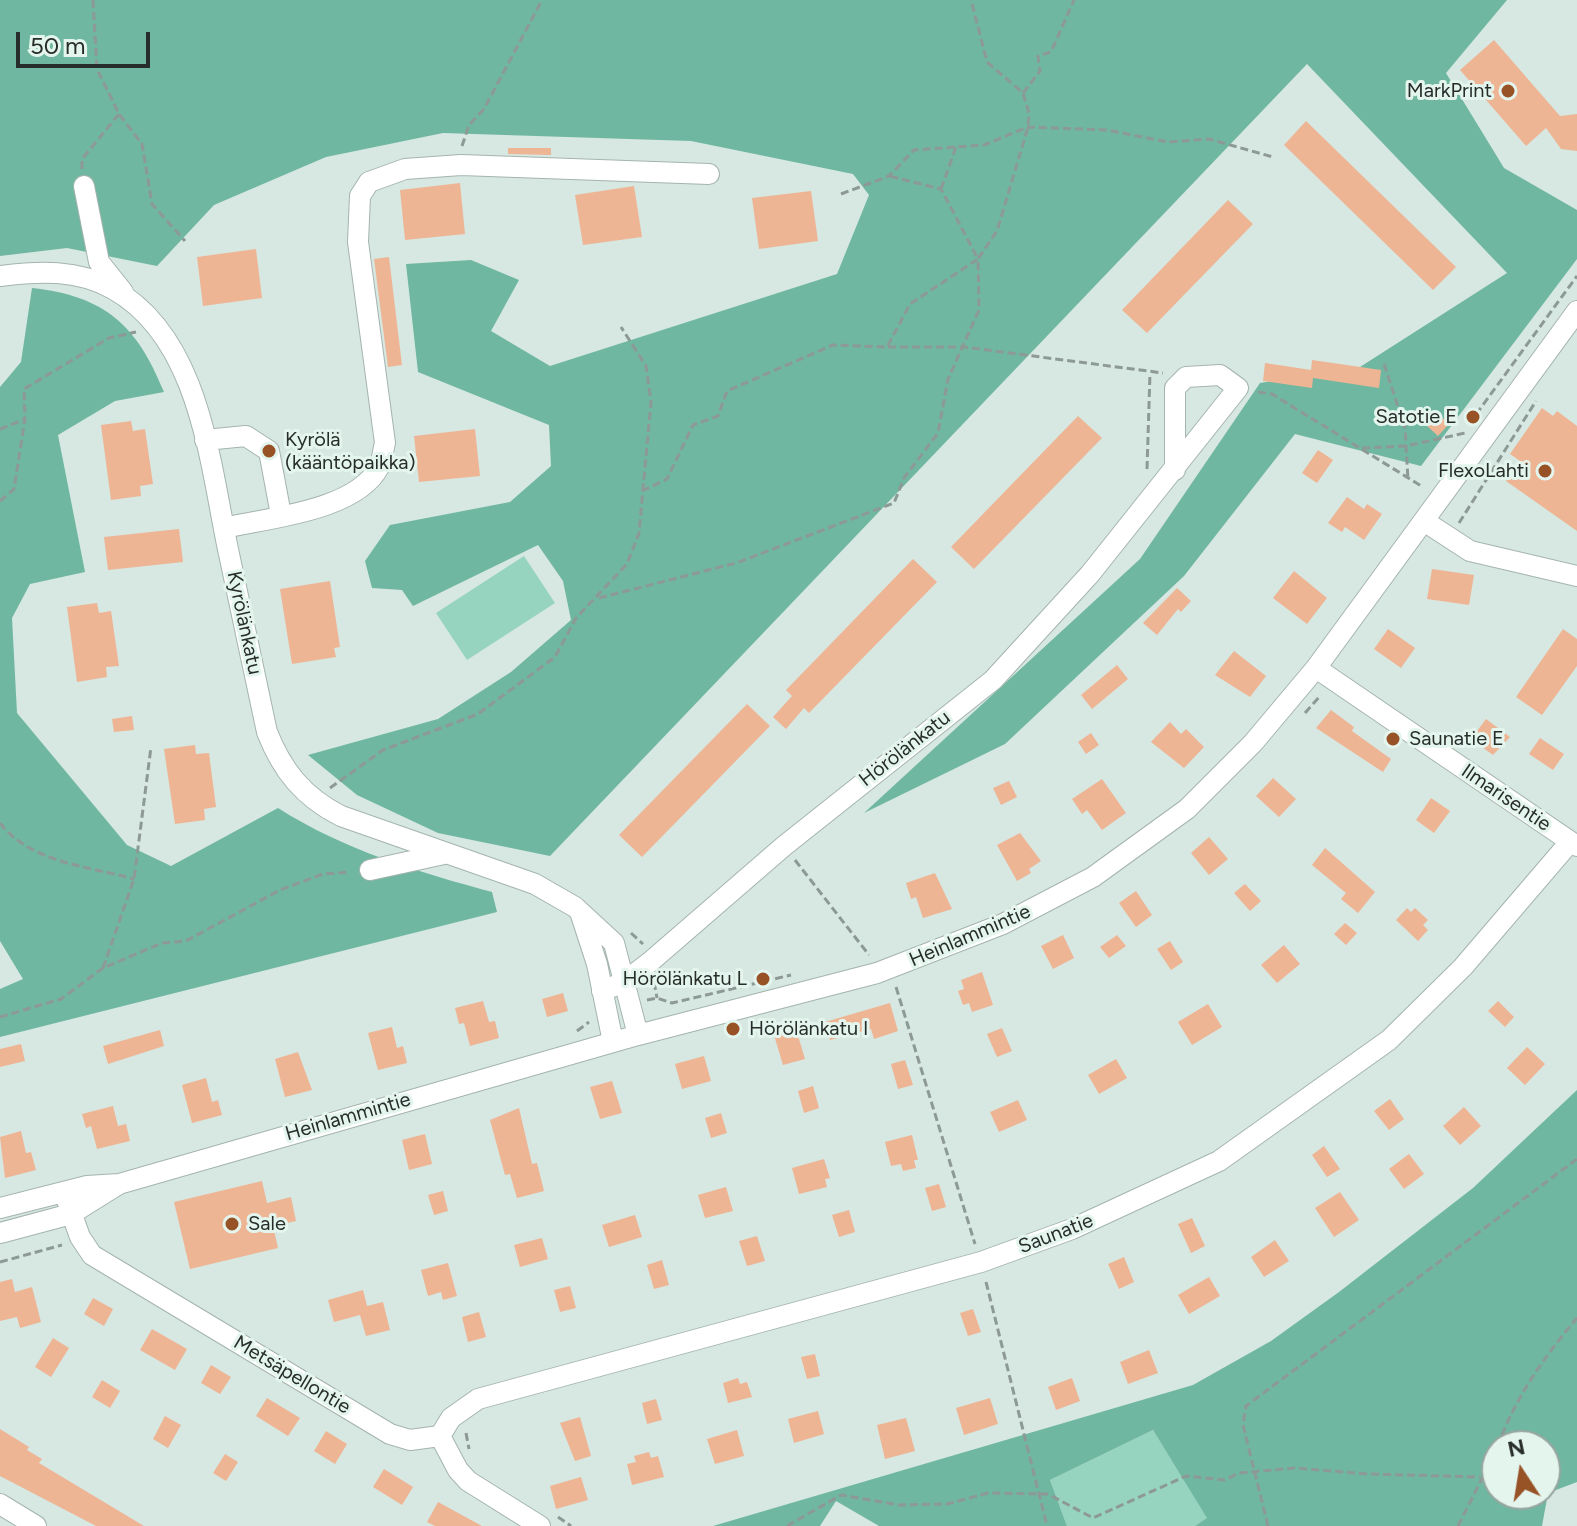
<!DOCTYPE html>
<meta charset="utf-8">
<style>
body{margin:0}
#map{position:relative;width:1577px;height:1526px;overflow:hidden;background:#d7e7e1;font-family:Figtree,sans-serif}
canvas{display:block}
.north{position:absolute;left:1481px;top:1430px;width:80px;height:80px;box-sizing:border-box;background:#e4f5ee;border:2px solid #98a5a0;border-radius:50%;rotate:348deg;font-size:22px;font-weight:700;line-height:32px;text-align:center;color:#272d2b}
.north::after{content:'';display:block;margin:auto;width:28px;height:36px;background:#975226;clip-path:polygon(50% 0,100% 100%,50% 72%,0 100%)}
.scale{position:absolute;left:16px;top:32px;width:134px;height:36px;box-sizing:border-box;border:4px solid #272d2b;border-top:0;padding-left:10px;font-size:24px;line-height:28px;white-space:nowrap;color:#272d2b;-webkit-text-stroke:6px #e4f5ee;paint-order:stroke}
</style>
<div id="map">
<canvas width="1577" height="1526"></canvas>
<div class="north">N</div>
<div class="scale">50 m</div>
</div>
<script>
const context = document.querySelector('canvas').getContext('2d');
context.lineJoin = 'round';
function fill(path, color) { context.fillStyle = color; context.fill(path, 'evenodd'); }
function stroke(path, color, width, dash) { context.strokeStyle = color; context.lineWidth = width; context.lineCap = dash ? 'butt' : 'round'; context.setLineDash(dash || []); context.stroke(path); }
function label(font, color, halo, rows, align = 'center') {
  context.font = font + ' Figtree,sans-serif'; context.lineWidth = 6; context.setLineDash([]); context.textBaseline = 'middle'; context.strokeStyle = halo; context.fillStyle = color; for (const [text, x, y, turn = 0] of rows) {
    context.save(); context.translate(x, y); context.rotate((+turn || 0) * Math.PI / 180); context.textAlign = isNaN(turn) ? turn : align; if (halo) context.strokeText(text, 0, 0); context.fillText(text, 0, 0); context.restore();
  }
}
fill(new Path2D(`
 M524 556 555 603 467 660 436 613Z
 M1153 1430 1208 1518 1195 1526H1067L1050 1480Z`), '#96d4bf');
fill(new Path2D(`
 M0 0H1507L1446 73 1504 168 1577 210V259L1421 466 1295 434 1184 576 1005 744 864 813 1140 559 1260 383 1360 367 1507 273 1307 64 550 856 438 833 357 795 308 755 438 719 511 672 571 620 563 581 538 545 413 606 402 590 372 588 365 561 390 525 510 502 551 466 549 425 418 372 406 264 471 260 519 280 491 331 550 366 837 274 869 195 853 174 691 141 443 133 326 157 214 205 157 266 67 248 0 256Z
 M32 288C105 296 137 325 164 392L115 401 58 435 85 572 30 584 12 618 17 713 127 845 171 866 278 808C344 850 418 872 492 892L497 912 0 1037V989L23 979 0 941V387L21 362Z
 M1577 1090V1482L1548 1493 1542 1526H1195L1207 1518 1153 1430 1050 1480 1067 1526H879L836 1501 820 1526H713L1193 1385 1271 1341 1339 1292 1473 1188ZM1497 1446H1545V1494H1497Z`), '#6fb7a0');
fill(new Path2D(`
 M1494 40 1560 116 1577 114V151L1561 149 1546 128 1526 146 1460 70Z
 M1306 121 1456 267 1433 290 1284 145Z
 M508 148H551V155L508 154Z
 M460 183 465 234 405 240 400 190Z
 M634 186 642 237 583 245 575 195Z
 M811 191 818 241 759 249 752 198Z
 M1228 200 1253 224 1147 333 1122 310Z
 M256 249 262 298 203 306 197 257Z
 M389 257 402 365 388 367 374 259Z
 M1312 360 1381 370 1379 388 1313 378 1312 388 1263 381 1265 363 1311 370Z
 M1542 408 1553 416 1557 411 1577 426V531L1506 481 1520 461 1510 454Z
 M1436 412 1449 424 1438 436 1425 424Z
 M1078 416 1102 438 974 569 951 547Z
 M131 421 133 431 145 429 153 484 140 486 141 496 111 500 101 425Z
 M475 429 480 476 419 482 414 436Z
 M1318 450 1333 460 1317 483 1302 473Z
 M1347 497 1364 509 1367 504 1382 514 1364 540 1345 527 1342 532 1328 523Z
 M179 529 183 562 108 570 104 537Z
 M913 559 937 582 809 713 804 708 786 729 773 717 792 696 786 690Z
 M1432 569 1474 575 1469 605 1427 599Z
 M1294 571 1327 598 1307 624 1273 598Z
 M330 581 340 647 334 648 336 657 292 664 280 589Z
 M1177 588 1191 601 1181 612 1178 609 1157 635 1143 623Z
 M97 603 99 613 111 611 119 666 106 667 107 677 77 682 67 607Z
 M1388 629 1415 648 1401 668 1374 649Z
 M1563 629 1577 639V666L1542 715 1516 697Z
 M1234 651 1266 676 1250 697 1215 675Z
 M1117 665 1128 679 1092 709 1081 695Z
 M747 704 770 726 642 857 619 835Z
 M1331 710 1354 727 1352 731 1391 759 1383 772 1316 728Z
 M132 716 134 730 114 732 112 719Z
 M1486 719 1510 737 1493 755 1471 739Z
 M1170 722 1181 734 1186 729 1204 747 1184 768 1151 742Z
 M1091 733 1099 745 1086 754 1078 742Z
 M1540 738 1564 754 1553 770 1529 754Z
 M195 745 196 754 209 753 216 807 204 809 205 820 175 824 164 749Z
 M1273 778 1296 799 1279 817 1256 796Z
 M1102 779 1126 813 1102 830 1087 810 1082 814 1072 799Z
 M1009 781 1017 797 1001 805 993 788Z
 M1431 798 1450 811 1434 833 1416 820Z
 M1020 833 1041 861 1029 869 1031 873 1017 881 997 845Z
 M1209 837 1228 859 1209 875 1191 853Z
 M1325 848 1375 892 1358 913 1341 899 1346 893 1312 865Z
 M935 873 952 909 923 918 916 897 911 899 906 883Z
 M1245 884 1261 901 1250 911 1234 893Z
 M1136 891 1152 915 1136 927 1119 903Z
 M1407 908 1411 912 1415 908 1428 920 1423 925 1428 930 1418 941 1396 920Z
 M1345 923 1357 933 1346 945 1334 934Z
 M1063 935 1074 958 1053 969 1041 946Z
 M1117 935 1126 946 1109 958 1100 947Z
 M1170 941 1183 962 1171 970 1157 949Z
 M1284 945 1300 964 1277 983 1261 965Z
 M982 972 993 1005 972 1012 969 1003 963 1005 958 991 964 989 961 980Z
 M563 993 568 1011 547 1017 542 999Z
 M483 1001 489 1022 495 1021 499 1038 470 1046 464 1023 459 1024 455 1008Z
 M1498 1001 1514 1017 1505 1027 1488 1011Z
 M890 1003 898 1031 874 1039 871 1029 830 1040 825 1022Z
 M1208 1004 1222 1027 1192 1045 1178 1022Z
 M392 1027 397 1048 403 1046 407 1063 378 1070 368 1033Z
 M1002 1028 1012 1051 997 1057 987 1034Z
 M796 1029 805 1059 783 1065 774 1035Z
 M160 1030 164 1046 108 1064 103 1046Z
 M21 1044 25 1061 0 1067V1049Z
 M1527 1047 1545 1064 1525 1085 1507 1068Z
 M298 1052 312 1090 285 1097 275 1059Z
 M704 1056 711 1081 682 1089 675 1064Z
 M1116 1059 1127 1078 1099 1094 1088 1075Z
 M905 1060 913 1085 898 1089 891 1064Z
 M206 1078 212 1102 218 1100 222 1115 192 1123 182 1085Z
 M612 1081 622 1113 600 1119 590 1087Z
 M813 1086 819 1108 804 1113 798 1091Z
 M1390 1099 1404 1119 1389 1130 1374 1111Z
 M1018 1100 1027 1120 999 1132 990 1112Z
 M113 1106 118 1126 126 1124 130 1141 97 1149 91 1126 86 1128 82 1114Z
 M1464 1107 1481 1126 1460 1145 1443 1126Z
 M519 1108 532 1164 537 1163 544 1191 517 1198 510 1174 505 1175 490 1120Z
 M721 1113 727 1133 711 1138 705 1118Z
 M21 1131 26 1153 31 1152 36 1170 5 1178 0 1137Z
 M425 1134 432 1164 409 1170 402 1140Z
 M912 1135 918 1160H914L916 1168 903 1171 901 1164 891 1166 885 1142Z
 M1324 1146 1340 1169 1327 1177 1312 1155Z
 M1409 1154 1424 1174 1404 1189 1389 1169Z
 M824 1159 830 1178 825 1179 827 1187 799 1194 792 1168Z
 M262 1181 267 1203 291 1197 296 1221 273 1226 278 1248 190 1269 174 1202Z
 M939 1184 946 1207 932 1211 925 1188Z
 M726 1187 733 1211 705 1218 698 1195Z
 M443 1191 448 1211 434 1215 428 1195Z
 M1340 1192 1359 1220 1334 1237 1315 1208Z
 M849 1210 855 1232 839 1237 832 1215Z
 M635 1215 642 1237 609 1247 602 1225Z
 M1192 1218 1205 1246 1191 1253 1178 1224Z
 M757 1236 765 1261 747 1266 739 1241Z
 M542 1238 548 1259 520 1267 514 1245Z
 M1275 1240 1289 1261 1264 1277 1251 1257Z
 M1124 1257 1134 1282 1119 1289 1108 1264Z
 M662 1260 669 1285 654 1289 647 1265Z
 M448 1263 457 1296 443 1300 441 1292 428 1296 421 1270Z
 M1209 1277 1220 1296 1189 1314 1178 1295Z
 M12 1279 15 1292 32 1287 41 1322 20 1328 17 1317 0 1321V1282Z
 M570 1286 576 1308 560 1312 554 1290Z
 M363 1290 367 1306 383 1302 390 1330 366 1336 360 1315 334 1322 328 1300Z
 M93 1298 113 1309 104 1326 84 1314Z
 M973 1309 981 1332 968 1336 960 1313Z
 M479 1312 486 1337 468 1342 462 1317Z
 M152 1329 187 1349 175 1370 140 1350Z
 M53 1338 69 1348 51 1377 35 1367Z
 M1149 1350 1158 1373 1128 1384 1120 1362Z
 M815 1354 820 1376 807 1379 801 1357Z
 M211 1365 231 1377 220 1394 201 1383Z
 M738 1378 740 1384 747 1382 752 1397 728 1403 723 1383Z
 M1072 1378 1080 1401 1056 1410 1048 1387Z
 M102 1380 120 1391 110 1408 92 1397Z
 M267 1398 300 1418 288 1436 256 1416Z
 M990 1398 998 1424 964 1435 956 1408Z
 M656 1399 662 1420 647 1424 642 1403Z
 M818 1411 824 1434 794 1443 788 1419Z
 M165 1416 181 1425 168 1448 153 1439Z
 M580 1417 591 1456 575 1461 560 1423Z
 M906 1418 915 1451 885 1459 877 1425Z
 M0 1429 29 1447 27 1450 42 1459 39 1463 144 1526H96L0 1476Z
 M737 1430 744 1456 715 1464 707 1439Z
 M326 1431 347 1444 335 1464 314 1451Z
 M649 1452 651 1458 658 1456 664 1477 632 1485 627 1464 636 1462 634 1456Z
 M225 1454 238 1462 226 1481 213 1473Z
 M384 1469 413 1487 402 1505 373 1487Z
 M581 1477 588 1500 556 1509 550 1486Z
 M438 1502 482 1526H435L427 1522Z`), '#eeb595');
const minor = new Path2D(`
 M84 186 99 262 123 292
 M0 276C39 271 77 269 113 289 201 338 210 466 229 554 242 613 254 673 267 732 282 770 303 797 341 816L535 884 575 907 614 943 638 1035
 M205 440 246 436 269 451 281 515
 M1424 521 1470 551 1577 576
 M224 528C267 518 356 511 379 467 382 461 383 450 385 443L358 242 360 196 369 182 405 169 461 165 709 174
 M1316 668 1577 846
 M370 870 444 854
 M581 915 597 964 613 1042
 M602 991 624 982 650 962 784 846 993 680 1090 574 1238 388 1220 375 1186 377 1175 388V470
 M64 1192 80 1237 92 1255 390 1434 410 1440 440 1436 458 1470 468 1481 540 1526
 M0 1208 87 1186 119 1184 638 1035 877 973 1003 924 1093 877 1187 809 1253 743 1316 668 1577 311
 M0 1233 71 1214 119 1184
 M440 1436 451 1418 478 1399 981 1262 1072 1229 1219 1161 1389 1040 1463 967 1570 842
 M0 1504 36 1526`);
stroke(minor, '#a4b4ae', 22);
stroke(new Path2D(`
 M93 0 97 69 119 114 142 144 152 204 185 241
 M1023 93 1040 71 1038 56 1051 52 1074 0
 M462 146 469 125 484 109 542 0
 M82 169V159L119 114
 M941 189 956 147
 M841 194 889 176 914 150 984 145 1028 127 1107 130 1168 142 1209 139 1273 157
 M888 347H964L1163 373
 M1384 364 1405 428 1408 480
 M1258 392 1272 394 1423 487
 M1469 424 1577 276
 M0 429 25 419
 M1362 448 1406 446 1465 433
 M1147 469 1150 373
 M642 491 667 479 693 425 718 416 727 391 833 345 887 347 910 304 978 259 941 189 889 176
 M0 501 14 489 25 419 24 389 109 338 136 332
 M1459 523 1536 401
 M599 598 736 563 894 503 904 478 938 433 948 379 979 310 978 259 997 231 1028 127 1029 113 1023 93 987 62 971 0
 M1305 713 1321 695
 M330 788 383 750 478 714 555 657 576 618 627 564 639 533 651 402 646 366 621 327
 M0 823C31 863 88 866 134 879
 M795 860 869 955
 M631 933 643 944
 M103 968 134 879 151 747
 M654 982 657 998
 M896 987 975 1244
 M647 1000 657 998 672 1003 791 975
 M0 1017 61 999 103 968 162 943 186 941 280 890 323 874 350 872
 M577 1031 589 1022
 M0 1262 62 1245
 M986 1282 1047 1526
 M466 1433 469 1449
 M1498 1446C1514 1399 1545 1356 1577 1318
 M558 1517 571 1526
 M787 1526 841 1495 899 1505 947 1504 988 1493 1048 1494 1093 1518 1186 1476 1225 1480 1239 1473 1296 1468 1368 1474 1480 1477
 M1268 1526 1243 1425 1246 1406 1577 1159
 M1458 1526 1497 1449`), '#8d9995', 3, [8, 4]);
stroke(minor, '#fff', 20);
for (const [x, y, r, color] of [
 [1508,91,8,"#975226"],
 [1473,417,8,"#975226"],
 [269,451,8,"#975226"],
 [1545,471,8,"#975226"],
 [1393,739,8,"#975226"],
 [763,979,8,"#975226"],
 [733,1029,8,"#975226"],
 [232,1224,8,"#975226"]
]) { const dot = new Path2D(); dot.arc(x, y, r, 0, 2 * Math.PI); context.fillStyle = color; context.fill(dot); stroke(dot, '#e4f5ee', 3); }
label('20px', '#272d2b', '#e4f5ee', [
 ["MarkPrint",1492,91],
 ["Satotie E",1457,417],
 ["Kyrölä",285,440,"left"],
 ["(kääntöpaikka)",285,463,"left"],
 ["FlexoLahti",1529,471],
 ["Saunatie E",1409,739,"left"],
 ["Hörölänkatu L",747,979],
 ["Hörölänkatu I",749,1029,"left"],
 ["Sale",248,1224,"left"]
], 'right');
label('20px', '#272d2b', '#e4f5ee', [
 ["Kyrölänkatu",244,623,78],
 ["Hörölänkatu",905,749,-38],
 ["Ilmarisentie",1506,798,34],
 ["Heinlammintie",970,936,-23],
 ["Heinlammintie",348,1117,-16],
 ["Saunatie",1056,1234,-21],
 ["Metsäpellontie",292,1375,31]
]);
</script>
